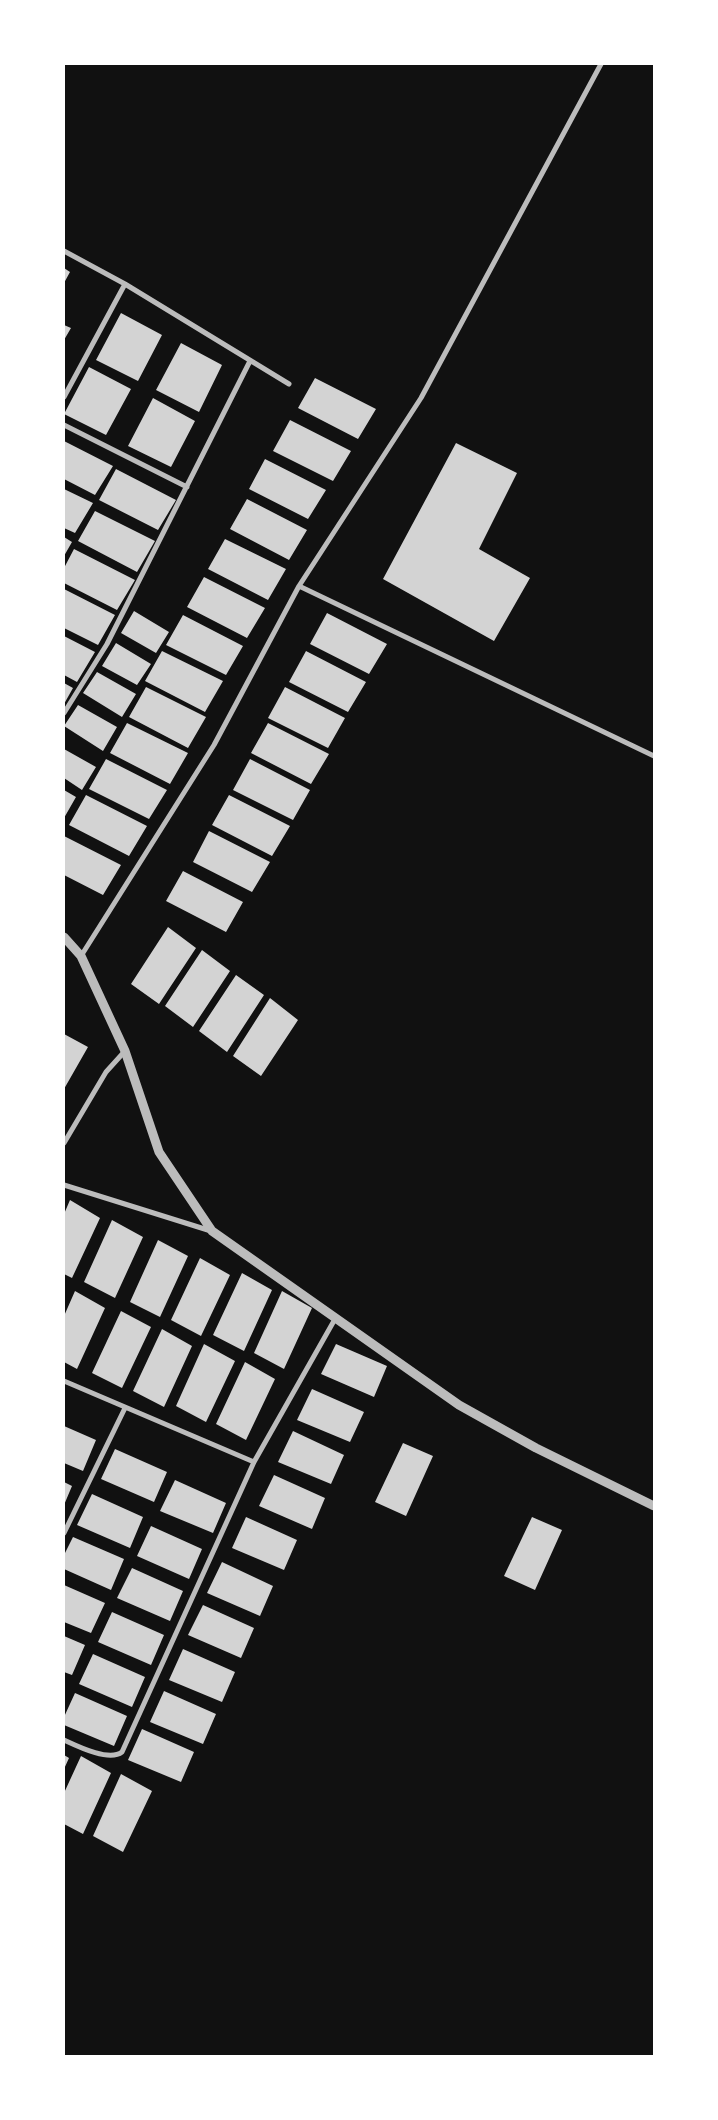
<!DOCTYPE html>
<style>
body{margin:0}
#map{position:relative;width:718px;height:2120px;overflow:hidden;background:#111;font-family:Mulish,sans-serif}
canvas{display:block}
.frame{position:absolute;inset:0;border:65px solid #fff;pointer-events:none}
</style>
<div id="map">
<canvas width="718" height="2120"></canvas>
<div class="frame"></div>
</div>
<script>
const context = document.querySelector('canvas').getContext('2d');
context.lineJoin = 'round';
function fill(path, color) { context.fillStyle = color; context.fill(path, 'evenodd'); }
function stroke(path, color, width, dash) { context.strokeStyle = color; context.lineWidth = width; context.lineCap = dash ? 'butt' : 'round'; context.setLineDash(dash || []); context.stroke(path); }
fill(new Path2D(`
 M64 268 70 272 64 283Z
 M121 313 162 335 138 381 96 360Z
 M64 325 71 328 64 340Z
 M181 343 222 365 199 412 156 390Z
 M89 367 131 389 106 435 64 414Z
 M315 378 376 409 358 439 298 408Z
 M153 398 195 421 171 467 128 446Z
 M290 420 351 451 333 481 273 451Z
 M64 441 113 466 95 495 64 479Z
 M456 443 517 473 479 549 530 578 494 641 383 579Z
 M265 459 326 490 308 519 249 489Z
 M116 469 176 500 158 530 99 500Z
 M64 489 93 503 75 533 64 528Z
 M247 499 307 530 289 560 230 529Z
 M95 511 155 541 137 572 78 541Z
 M64 537 72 542 64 556Z
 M225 539 286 569 268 600 208 569Z
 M74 549 135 580 117 610 64 583V568Z
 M204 577 265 608 247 638 187 607Z
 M64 589 115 615 98 645 64 628Z
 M134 611 169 632 156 653 121 633Z
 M327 613 387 644 369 674 310 644Z
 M183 615 243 646 226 675 166 645Z
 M64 636 95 652 77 682 64 675Z
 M116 643 151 664 137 685 102 666Z
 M162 651 223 681 205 712 145 681Z
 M306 651 366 682 348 712 289 682Z
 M97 672 136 694 122 717 83 693Z
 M64 683 73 688 64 704Z
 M146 687 206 717 188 748 129 717Z
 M285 687 345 718 328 748 268 718Z
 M78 705 117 727 103 751 64 726Z
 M127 723 188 753 170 784 110 753Z
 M268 723 329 754 311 784 251 753Z
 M64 749 96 767 82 790 64 778Z
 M106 759 167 790 149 819 89 789Z
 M250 759 310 790 293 820 233 790Z
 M64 790 76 797 64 818Z
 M86 795 147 826 129 856 69 825Z
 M229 795 290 826 272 856 212 825Z
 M209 831 270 862 252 892 193 862Z
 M64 836 121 865 103 895 64 875Z
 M183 871 243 902 226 932 166 901Z
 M168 927 196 948 159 1004 131 984Z
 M202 950 230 971 193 1027 165 1006Z
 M236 975 264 995 227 1052 199 1031Z
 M270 998 298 1020 261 1076 233 1056Z
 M64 1034 88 1047 64 1089Z
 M70 1200 100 1218 72 1278 64 1274V1214Z
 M112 1220 143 1237 115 1298 84 1282Z
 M158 1240 188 1256 160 1317 130 1302Z
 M200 1258 230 1275 201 1336 171 1320Z
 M242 1273 272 1290 244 1351 213 1335Z
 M75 1291 105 1308 77 1369 64 1362V1316Z
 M282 1291 312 1308 284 1369 254 1353Z
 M121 1311 151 1327 122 1388 92 1373Z
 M162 1329 192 1346 164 1407 133 1391Z
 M204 1344 235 1361 206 1422 176 1406Z
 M336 1344 387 1366 374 1397 321 1374Z
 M245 1362 275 1379 246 1440 216 1424Z
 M312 1389 364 1412 350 1442 297 1420Z
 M64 1426 96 1440 83 1471 64 1463Z
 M293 1431 344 1455 331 1484 278 1462Z
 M403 1443 433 1456 406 1516 375 1502Z
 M115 1449 167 1472 154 1502 101 1479Z
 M274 1475 325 1498 312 1529 259 1506Z
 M175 1480 226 1503 213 1533 160 1511Z
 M64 1482 72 1486 64 1505Z
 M92 1494 143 1517 130 1548 77 1525Z
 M246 1517 297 1540 284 1570 232 1548Z
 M532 1517 562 1530 535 1590 504 1576Z
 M151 1526 202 1549 189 1579 137 1556Z
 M73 1537 124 1559 111 1590 64 1569V1555Z
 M222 1562 273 1586 260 1616 207 1593Z
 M132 1568 183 1591 170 1621 117 1598Z
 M64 1585 105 1603 91 1633 64 1622Z
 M203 1605 254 1628 241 1658 188 1635Z
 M112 1612 164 1635 151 1665 98 1642Z
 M64 1636 85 1645 72 1675 64 1672Z
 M183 1649 235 1672 222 1702 169 1680Z
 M93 1654 145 1677 132 1707 79 1684Z
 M164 1691 216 1714 203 1744 150 1722Z
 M75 1693 127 1716 114 1746 64 1725V1717Z
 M142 1729 194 1752 181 1782 128 1760Z
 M64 1755 69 1758 64 1769Z
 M81 1756 111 1773 83 1834 64 1824V1793Z
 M121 1774 152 1791 123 1852 93 1836Z`), '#d3d3d3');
stroke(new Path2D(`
 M64 251 125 284 289 384
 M64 397 125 284
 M64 425 187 487
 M299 586 654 756
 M64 713 107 644 250 361
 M81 956 214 745 299 586 421 398 601 64
 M64 1143 106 1072 125 1051
 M64 1185 211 1231
 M64 1381 254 1462
 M64 1533 125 1408
 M64 1740C77 1746 109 1762 122 1752L254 1462 335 1319`), '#bcbcbc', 5);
stroke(new Path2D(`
 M64 937 81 956 125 1051 159 1152 212 1231 459 1405 536 1448 654 1506`), '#bcbcbc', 9);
</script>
